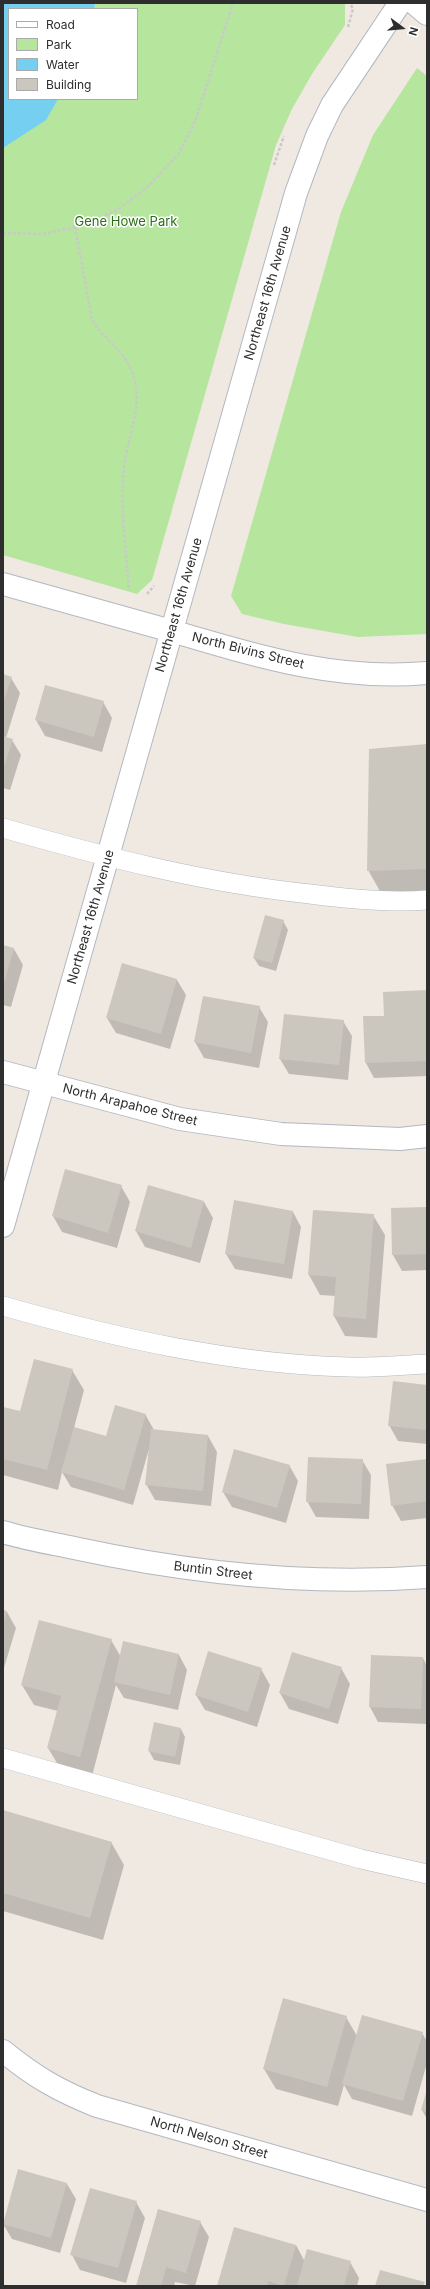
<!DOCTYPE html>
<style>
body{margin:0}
#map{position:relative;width:430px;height:2289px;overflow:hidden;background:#efe9e1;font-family:Inter,sans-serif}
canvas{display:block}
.frame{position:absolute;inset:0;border:4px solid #2e2e2e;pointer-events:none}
.legend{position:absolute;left:8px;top:8px;width:130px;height:92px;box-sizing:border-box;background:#fff;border:1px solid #ababab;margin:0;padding:5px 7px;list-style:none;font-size:12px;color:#2e2e2e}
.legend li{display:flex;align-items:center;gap:8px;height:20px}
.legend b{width:20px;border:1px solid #ababab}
.north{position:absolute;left:382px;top:8px;width:40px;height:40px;-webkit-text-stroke:3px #fff;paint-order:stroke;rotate:106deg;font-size:11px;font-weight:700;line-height:16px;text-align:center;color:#2e2e2e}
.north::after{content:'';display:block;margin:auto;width:14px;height:18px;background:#2e2e2e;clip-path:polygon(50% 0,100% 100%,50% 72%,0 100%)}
</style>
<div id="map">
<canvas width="430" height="2289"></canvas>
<div class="frame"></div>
<ul class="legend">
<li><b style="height:5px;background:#fff"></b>Road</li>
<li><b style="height:11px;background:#b6e59e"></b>Park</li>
<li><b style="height:11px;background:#75cff0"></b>Water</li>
<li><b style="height:11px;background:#cbc7bf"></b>Building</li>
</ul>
<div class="north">N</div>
</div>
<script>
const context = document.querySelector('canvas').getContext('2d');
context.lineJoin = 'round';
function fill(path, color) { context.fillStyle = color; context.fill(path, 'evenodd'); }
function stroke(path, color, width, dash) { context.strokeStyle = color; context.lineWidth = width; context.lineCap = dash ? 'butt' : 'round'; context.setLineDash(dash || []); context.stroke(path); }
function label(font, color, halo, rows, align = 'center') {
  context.font = font + ' Inter,sans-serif'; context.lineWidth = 3; context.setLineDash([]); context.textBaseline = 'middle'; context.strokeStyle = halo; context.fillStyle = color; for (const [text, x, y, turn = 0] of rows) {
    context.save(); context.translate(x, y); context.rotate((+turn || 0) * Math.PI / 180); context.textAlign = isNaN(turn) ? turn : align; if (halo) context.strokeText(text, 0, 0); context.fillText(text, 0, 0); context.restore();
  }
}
fill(new Path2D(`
 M3 3H345V25L312 74 292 109 276 145 152 580 137 594 3 555ZM9 9H137V99H9Z
 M417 68 427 76V634L358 637 284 624 242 614 231 596 341 212 373 135Z`), '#b6e59e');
fill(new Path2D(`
 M3 3H95L94 9H9V99H58L46 120 3 148Z`), '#75cff0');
fill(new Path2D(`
 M3 675 11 678 20 693 6 738 12 740 21 755 10 790 3 788Z
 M103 702 112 718 102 752 45 736 36 720Z
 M427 745V891L381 893 368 870Z
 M283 921 288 930 276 971 259 966 254 958Z
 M3 946 14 949 23 965 11 1007 3 1005Z
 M177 980 186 995 170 1049 116 1033 107 1018Z
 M427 991V1076L374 1078 366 1063 385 1017Z
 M259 1007 268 1022 259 1068 204 1058 195 1042Z
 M343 1021 352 1036 348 1080 289 1074 280 1059Z
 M66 1170 121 1186 130 1202 117 1248 62 1232 53 1216Z
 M149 1187 204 1202 213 1218 200 1263 145 1247 136 1231Z
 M427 1208V1270L402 1271 393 1255 392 1209Z
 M293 1212 301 1227 292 1279 235 1269 226 1254Z
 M373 1215 385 1235 377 1338 345 1336 334 1316 336 1296 320 1295 309 1275Z
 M72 1370 84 1390 74 1428 107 1437 145 1414 154 1430 208 1436 217 1452 211 1506 155 1500 146 1484 149 1449 133 1505 71 1487 62 1472 58 1490 3 1475V1408L21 1412Z
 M427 1386V1444L398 1441 389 1425Z
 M362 1460 371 1475 369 1519 316 1517 307 1501Z
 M427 1460V1518L401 1521 392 1505Z
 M289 1465 298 1481 286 1523 232 1507 223 1492Z
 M3 1611 7 1612 16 1628 3 1671Z
 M111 1640 121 1657 179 1655 187 1670 178 1710 124 1698 116 1685 92 1776 60 1768 48 1748 58 1711 34 1705 22 1685Z
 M423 1658 427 1666V1724L378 1722 370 1707Z
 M341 1668 350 1684 338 1724 289 1709 280 1693Z
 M261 1669 270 1685 257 1727 205 1710 196 1695Z
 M181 1729 185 1737 180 1765 154 1760 149 1751Z
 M3 1811 111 1842 124 1865 103 1940 3 1911Z
 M346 2017 357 2036 422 2033 427 2041V2063L412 2116 352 2099 344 2085 338 2106 276 2089 264 2069Z
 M427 2091V2119L422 2110Z
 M67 2184 76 2199 60 2253 12 2239 3 2224Z
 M136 2202 145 2218 126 2283 80 2270 72 2255Z
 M200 2222 209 2237 195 2286 175 2282 174 2286H137Z
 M296 2245 305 2262H350L359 2278 357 2286H218Z`), '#0003');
fill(new Path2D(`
 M3 674 12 677 3 703Z
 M45 685 104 701 94 737 35 720Z
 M3 736 13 739 3 770Z
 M427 744V869L367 871 369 749Z
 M265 915 284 920 272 963 253 958Z
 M3 945 14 948 3 987Z
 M122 963 177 979 161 1034 106 1018Z
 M427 990V1061L365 1063 363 1016H384L383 992Z
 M203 996 260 1006 251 1053 194 1042Z
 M284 1014 344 1020 339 1065 279 1059Z
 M65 1169 122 1185 108 1233 52 1216Z
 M148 1185 204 1201 191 1248 135 1231Z
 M234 1200 293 1211 284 1264 225 1254Z
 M427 1207V1254L392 1255 391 1208Z
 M313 1210 374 1214 366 1319 333 1316 336 1277 308 1275Z
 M34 1359 73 1369 47 1470 3 1459V1407L20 1411Z
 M393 1381 427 1385V1430L388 1426Z
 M115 1405 146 1414 124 1490 61 1472 74 1427 106 1436Z
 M151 1429 208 1435 203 1491 145 1485Z
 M234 1449 290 1465 277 1508 222 1492Z
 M308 1457 363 1459 361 1504 306 1502Z
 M427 1459V1501L391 1506 386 1464Z
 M3 1610 7 1611 3 1625Z
 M39 1620 112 1639 80 1757 47 1748 61 1696 21 1685Z
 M123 1641 179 1654 170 1695 114 1682Z
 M208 1651 262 1668 248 1712 195 1695Z
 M292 1652 342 1667 329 1709 279 1693Z
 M371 1655 423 1657 421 1709 369 1707Z
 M154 1722 181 1728 175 1757 148 1751Z
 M3 1810 112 1842 90 1918 3 1893Z
 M283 1998 347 2016 327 2087 263 2069Z
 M362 2015 423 2032 403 2101 342 2084Z
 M427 2089V2112L421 2110Z
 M18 2169 67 2183 51 2238 3 2224Z
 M90 2188 137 2201 118 2268 70 2255Z
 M158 2209 201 2221 186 2273 166 2267 161 2286H136Z
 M234 2227 296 2245 284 2286 268 2281 267 2286H217Z
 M307 2249 351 2261 344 2286H297Z
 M380 2270 425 2282 423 2286H375Z`), '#cbc7bf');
const service = new Path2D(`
 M3 828C104 857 205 883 310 894 348 899 388 903 427 900
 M3 1306C116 1338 231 1364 348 1367 374 1368 401 1365 427 1364
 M3 1758 361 1859 427 1874`);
const minor = new Path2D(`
 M3 584C60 600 118 616 175 632 260 657 337 681 427 673
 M3 1072 180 1119 281 1134 400 1139 427 1136
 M3 1532C26 1539 50 1543 74 1548 190 1573 309 1586 427 1577
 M3 2051C35 2077 59 2091 97 2106L427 2200`);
const tertiary = new Path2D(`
 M414 3 427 14
 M3 1226 296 193 317 136 332 105 400 3`);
stroke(service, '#b4b7c1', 20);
stroke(minor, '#b4b7c1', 24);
stroke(tertiary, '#b4b7c1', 24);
stroke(new Path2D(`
 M348 27 353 9 350 3
 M274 165 284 136
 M75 227 92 319C104 342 123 346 133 375 144 406 127 437 124 468 120 508 126 550 129 590
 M3 233 43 234 75 227 116 211 146 188 178 155 195 122 233 3
 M147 594 154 586`), '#c9c9c9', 2.5, [3, 2]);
stroke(service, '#fff', 19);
stroke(minor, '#fff', 22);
stroke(tertiary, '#fff', 22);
label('13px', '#2c6e1b', '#fff', [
 ["Gene Howe Park",126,222]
]);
label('13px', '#2e2e2e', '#fff', [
 ["Northeast 16th Avenue",268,293,-74],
 ["Northeast 16th Avenue",179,605,-74],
 ["North Bivins Street",248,651,14],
 ["Northeast 16th Avenue",91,917,-74],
 ["North Arapahoe Street",130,1105,14],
 ["Buntin Street",213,1571,7],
 ["North Nelson Street",209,2138,16]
]);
</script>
